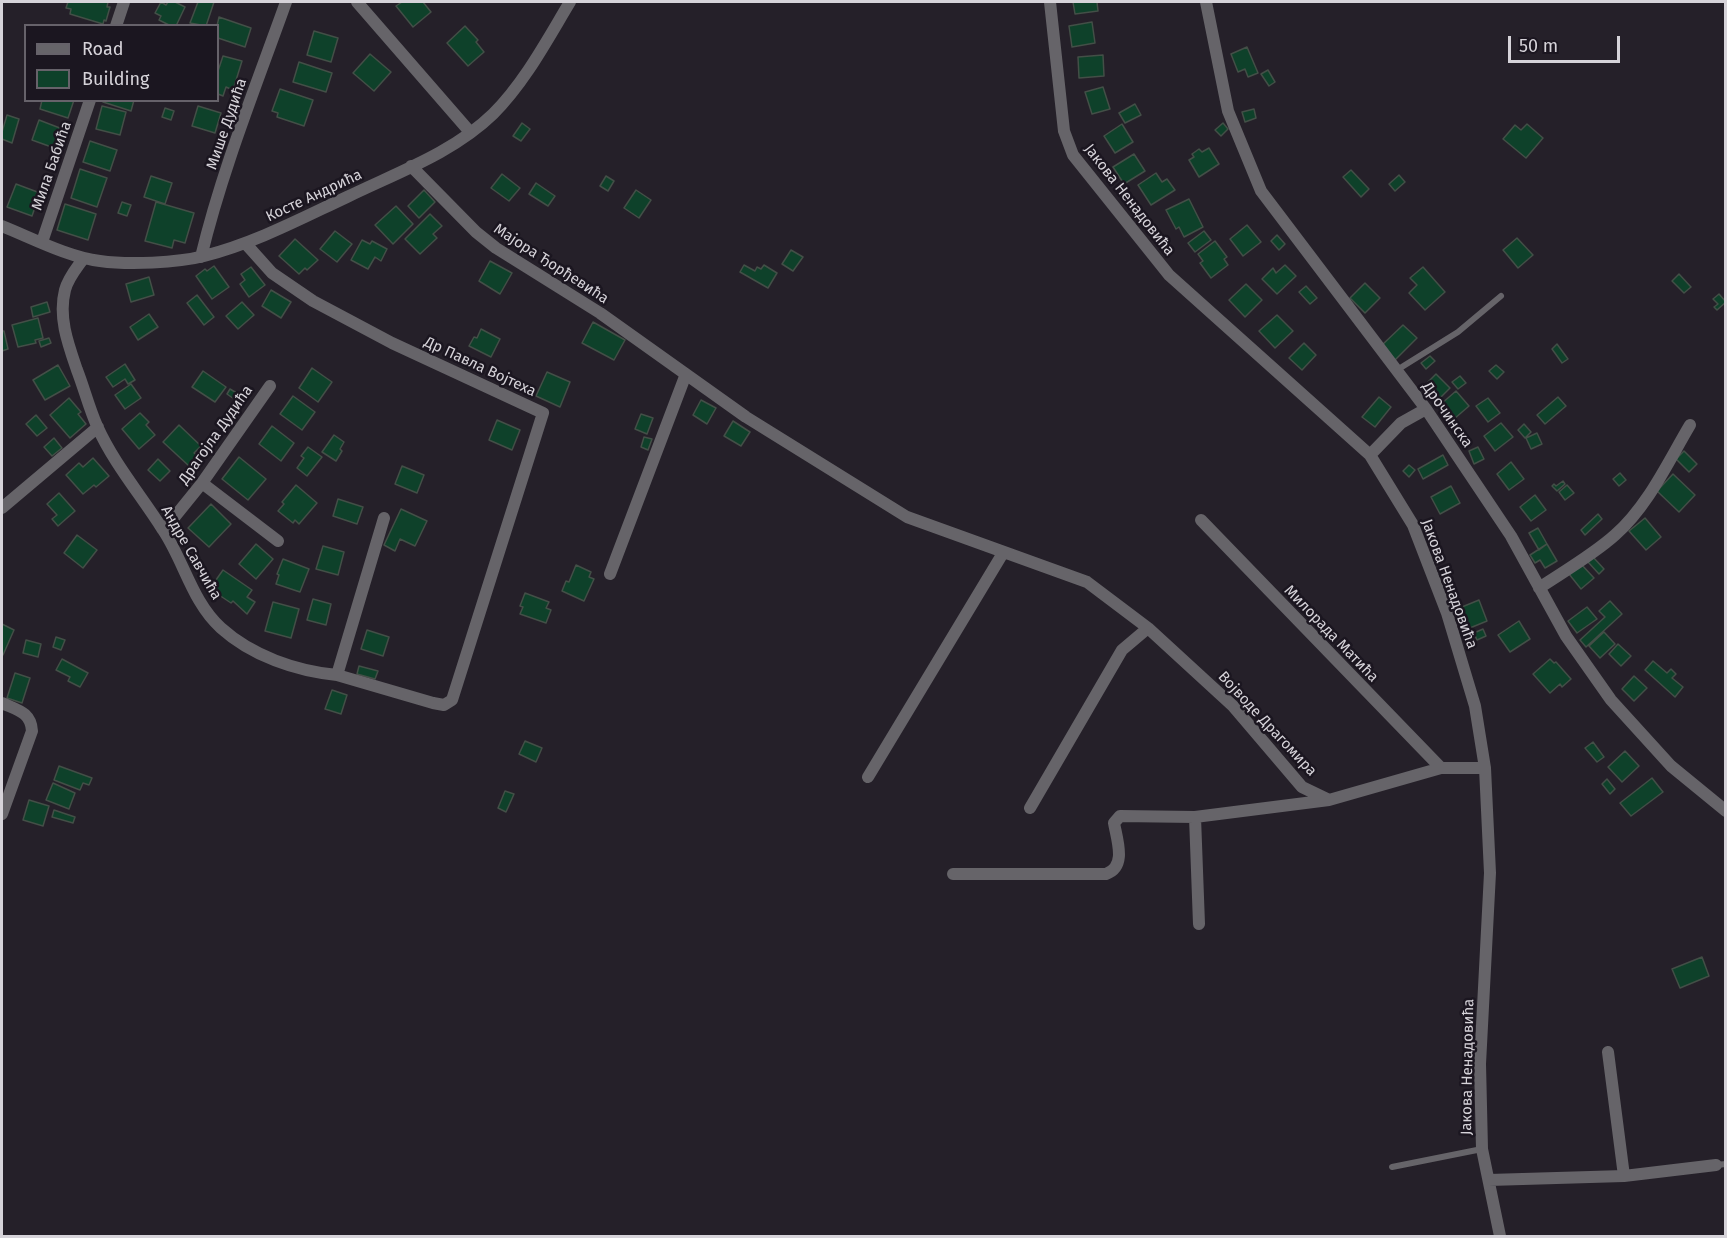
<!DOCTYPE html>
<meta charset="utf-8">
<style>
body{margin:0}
#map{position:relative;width:1727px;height:1238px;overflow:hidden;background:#252029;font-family:"Fira Sans",sans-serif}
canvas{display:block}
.frame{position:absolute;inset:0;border:3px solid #d6d3d9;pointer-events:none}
.legend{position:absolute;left:24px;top:24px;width:195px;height:78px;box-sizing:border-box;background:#1b1620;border:2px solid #66626a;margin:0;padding:8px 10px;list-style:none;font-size:18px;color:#d6d3d9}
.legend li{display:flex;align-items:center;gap:12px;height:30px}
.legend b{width:30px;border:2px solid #66626a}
.scale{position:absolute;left:1508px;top:36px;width:112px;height:27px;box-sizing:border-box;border:3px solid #d6d3d9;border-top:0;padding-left:8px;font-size:18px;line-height:21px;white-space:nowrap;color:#d6d3d9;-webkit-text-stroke:4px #1b1620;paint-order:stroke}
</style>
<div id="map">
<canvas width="1727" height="1238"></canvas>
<div class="frame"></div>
<ul class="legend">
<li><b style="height:8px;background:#666469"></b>Road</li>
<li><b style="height:16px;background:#0e412a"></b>Building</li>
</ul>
<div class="scale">50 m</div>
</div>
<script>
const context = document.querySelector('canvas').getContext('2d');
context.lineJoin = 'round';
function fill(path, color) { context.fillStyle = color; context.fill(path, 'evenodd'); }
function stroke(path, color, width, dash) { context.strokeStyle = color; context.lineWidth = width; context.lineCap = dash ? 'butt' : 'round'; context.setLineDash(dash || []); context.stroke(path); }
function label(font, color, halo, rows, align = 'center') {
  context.font = font + ' "Fira Sans",sans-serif'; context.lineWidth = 5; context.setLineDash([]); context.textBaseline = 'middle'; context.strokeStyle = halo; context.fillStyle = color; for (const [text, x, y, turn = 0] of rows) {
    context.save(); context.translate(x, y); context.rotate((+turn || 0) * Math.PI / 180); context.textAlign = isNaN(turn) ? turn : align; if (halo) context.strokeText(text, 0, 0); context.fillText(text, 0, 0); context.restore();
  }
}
const building = new Path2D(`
 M68 2H108L107 7H110L106 21 104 20 103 24 70 14 71 9 66 8Z
 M161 2 166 5 168 2H175L185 7 176 26H171L159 20 161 16 155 13Z
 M198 2H214L206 26 190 23Z
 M402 2H423L431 12 413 27 396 6Z
 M1073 2H1097L1098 11 1075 14Z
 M219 17 251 28 245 47 218 38 217 26Z
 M1092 22 1095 43 1072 47 1069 26Z
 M465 26 478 40 476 42 484 52 468 66 447 43Z
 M314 31 338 38 331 62 307 55Z
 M1247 47 1258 73 1248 77 1245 69 1238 72 1231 54Z
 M370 54 391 72 374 91 353 73Z
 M1103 55 1104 76 1079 78 1078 57Z
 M223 56 242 61 233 90 226 87 223 96 218 94V71Z
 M299 62 332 73 326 92 293 82Z
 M1268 70 1275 82 1269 86 1261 74Z
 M1103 87 1110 109 1092 114 1085 92Z
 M280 89 313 100 304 126 277 117 278 113 272 111Z
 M42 100H74L68 118 40 109Z
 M104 100H134L131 111 103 102Z
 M1135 104 1141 115 1125 123 1119 113Z
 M102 106 126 112 120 135 96 129Z
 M198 106 221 113 215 133 192 126Z
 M165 108 174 111 171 120 162 117Z
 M1254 109 1256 118 1245 122 1242 112Z
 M7 115 19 119 12 143 2 139V132Z
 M39 120 65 130 57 149 32 140Z
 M522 123 530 129 521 141 513 136Z
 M1223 123 1228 129 1221 136 1215 130Z
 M1122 124 1133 142 1115 153 1104 136Z
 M1527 124 1543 138 1526 158 1503 139 1515 125 1521 130Z
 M90 141 117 150 110 171 83 162Z
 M1209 148 1219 164 1199 177 1189 160 1194 157 1192 154 1199 149 1202 152Z
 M1134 154 1145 171 1124 184 1113 167Z
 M80 169 107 178 97 207 71 198Z
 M1351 170 1369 189 1361 197 1343 177Z
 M1156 173 1162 182 1167 179 1175 190 1151 205 1138 185Z
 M502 174 520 188 509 201 491 188Z
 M1399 175 1405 182 1395 191 1389 184Z
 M151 176 172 183 165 204 144 197Z
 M606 176 614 181 608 191 600 186Z
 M536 183 555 196 548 206 529 194Z
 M16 184 40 193 32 216 7 207Z
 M424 190 435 202 419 218 408 206Z
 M636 190 651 200 639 218 624 208Z
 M1189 199 1203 227 1184 237 1179 227 1176 229 1166 210Z
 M122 202 131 205 127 216 118 213Z
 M156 202 194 213 185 243 174 240 172 248 145 241Z
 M65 204 96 214 88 240 57 230Z
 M396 206 413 224 393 244 375 225Z
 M430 214 442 226 433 234 437 238 420 254 405 239Z
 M1247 225 1261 242 1243 256 1230 239Z
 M335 231 352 244 337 262 320 249Z
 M1204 231 1211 240 1195 252 1188 243Z
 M1277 235 1285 244 1279 250 1271 241Z
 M1517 238 1533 255 1518 268 1503 250Z
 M295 239 318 260 307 270 305 268 299 274 279 256Z
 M362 240 370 244 372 241 387 249 381 261 375 257 368 269 351 260Z
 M1215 241 1227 257 1224 259 1228 265 1211 278 1200 263 1203 261 1198 254Z
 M791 250 803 257 793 271 782 264Z
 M490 261 512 273 500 294 479 281Z
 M744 265 755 271 757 267 761 269 764 265 777 273 768 288 740 272Z
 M1285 265 1296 276 1277 294 1262 279 1273 268 1276 273Z
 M214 266 229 287 212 299 196 276 205 269 207 271Z
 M251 267 265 285 249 297 240 284 245 280 241 274Z
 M1423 267 1445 292 1425 310 1409 293 1417 285 1410 278Z
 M1679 274 1691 287 1684 293 1672 281Z
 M149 277 154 295 131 302 126 284Z
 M1365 283 1380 298 1365 313 1350 298Z
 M1246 284 1262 300 1245 317 1229 300Z
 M1306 286 1317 298 1310 304 1299 292Z
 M271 290 291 302 281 318 262 306Z
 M1719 294 1726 302 1717 310 1714 307 1718 304 1713 299Z
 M197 295 214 317 204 325 187 303Z
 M47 302 50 312 33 317 31 307Z
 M242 302 254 315 238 329 226 316Z
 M149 314 158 327 138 340 130 327Z
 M1277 315 1293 331 1275 348 1259 331Z
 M38 318 43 338 35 340 36 343 18 347 12 325Z
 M593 322 625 340 614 360 582 343Z
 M1403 325 1417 338 1395 360 1381 346Z
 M481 329 500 339 491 357 469 346 474 337 477 338Z
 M2 331H4L8 349 2 351Z
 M49 338 51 343 41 347 39 341Z
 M1304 343 1316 355 1302 370 1289 358Z
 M1557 344 1568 359 1562 363 1552 349Z
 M1430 356 1435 361 1426 369 1421 363Z
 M125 364 135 380 128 384 125 379 113 387 106 377Z
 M58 365 70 386 45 400 33 380Z
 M1496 365 1504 372 1497 379 1489 371Z
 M312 368 332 382 318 402 299 388Z
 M203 371 226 387 215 402 192 387Z
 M547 372 570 382 560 407 536 396Z
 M1436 374 1450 388 1436 402 1422 388Z
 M1460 376 1466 383 1458 389 1452 382Z
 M131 384 141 398 125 409 115 395Z
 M230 389 245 398 241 404 227 394Z
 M1456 391 1469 406 1454 419 1441 404Z
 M293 396 315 412 302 430 280 414Z
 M1379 397 1391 407 1375 427 1362 417Z
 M1558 397 1566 406 1545 424 1537 415Z
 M69 398 81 412 78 414 86 424 70 438 50 415Z
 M1488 398 1500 413 1488 422 1476 406Z
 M701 400 716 408 707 424 693 415Z
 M140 413 149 422 146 425 155 435 139 449 122 429Z
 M641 414 653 418 647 434 635 429Z
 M36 415 47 428 37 436 26 424Z
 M497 420 520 430 512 450 489 440Z
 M733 421 750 432 741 446 724 436Z
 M1501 423 1513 437 1495 451 1484 436Z
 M1524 424 1531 432 1525 438 1518 430Z
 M179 425 201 446 194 453 198 456 189 466 163 442Z
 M272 426 294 443 281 461 259 444Z
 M1537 433 1542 444 1531 449 1526 438Z
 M334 435 344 442 340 449 342 451 336 461 322 452Z
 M644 437 652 439 648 450 641 447Z
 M54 438 62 448 52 456 44 447Z
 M308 447 322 457 307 476 297 468 304 458 301 456Z
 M1478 447 1484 459 1474 464 1469 451Z
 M1684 451 1697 464 1689 472 1676 459Z
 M1443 455 1448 465 1423 479 1418 469Z
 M239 457 266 479 248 500 222 479Z
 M93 458 109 476 96 487 94 485 83 494 66 475 79 463 83 467Z
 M158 459 170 471 160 481 148 470Z
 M1511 462 1524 479 1509 490 1497 474Z
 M1409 465 1415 470 1409 477 1403 471Z
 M402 466 424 475 417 493 395 484Z
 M1620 473 1626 480 1619 486 1613 479Z
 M1673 474 1695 495 1679 512 1657 491Z
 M1563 481 1565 484 1557 491 1552 486 1554 484 1556 486Z
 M296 485 317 503 299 524 295 520 293 523 278 511 284 504 282 502Z
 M1567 485 1574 493 1565 500 1559 492Z
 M1451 486 1460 503 1440 514 1431 497Z
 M59 493 75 511 58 526 52 519 57 515 47 504Z
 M1535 495 1546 510 1531 521 1520 507Z
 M338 499 363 507 357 524 333 516Z
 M211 504 231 524 209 547 188 528Z
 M401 509 427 521 415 546 400 539 395 551 384 545Z
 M1598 514 1602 519 1585 535 1581 530Z
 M1645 518 1661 537 1646 550 1629 531Z
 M1538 528 1547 544 1539 550 1529 533Z
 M77 535 97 550 83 568 64 553Z
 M256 544 273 559 256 579 239 564Z
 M1547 544 1557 561 1545 568 1540 560 1535 563 1530 555Z
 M323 546 344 552 338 575 316 569Z
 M1593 557 1604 569 1599 574 1588 562Z
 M283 559 309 569 300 592 276 584 279 575 277 574Z
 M1581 564 1594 578 1581 589 1569 574Z
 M576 565 591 572 589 577 594 579 584 601 562 591 566 581 569 582Z
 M223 570 252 590 247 597 255 602 247 614 233 601 231 603 219 595 220 593 211 587Z
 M525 593 549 602 546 608 551 610 546 623 520 614 523 607 520 606Z
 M313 599 331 604 326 625 307 620Z
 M1479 600 1487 621 1465 630 1457 609Z
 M1610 601 1622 614 1586 647 1580 640 1605 617 1599 611Z
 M273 602 299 609 291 638 265 631Z
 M1587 607 1597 619 1577 633 1568 621Z
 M1519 621 1530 639 1510 652 1498 635Z
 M2 624 14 630 3 655 2 654Z
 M1483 629 1486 636 1477 640 1474 633Z
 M367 630 389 637 383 656 361 649Z
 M1604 632 1615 644 1600 658 1589 646Z
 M56 637 65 640 61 650 53 647Z
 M26 640 41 644 38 657 23 653Z
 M1618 644 1631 656 1621 666 1609 654Z
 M62 659 88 673 80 687 68 681 70 677 56 670Z
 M1550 659 1554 663 1556 662 1571 679 1562 687 1560 684 1550 693 1533 674Z
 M1653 661 1667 673 1671 669 1676 674 1672 678 1683 687 1675 697 1645 670Z
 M359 666 378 671 375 679 357 674Z
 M15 673 30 678 22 703 7 698Z
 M1634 676 1647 688 1634 701 1622 689Z
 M332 690 347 695 341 714 325 709Z
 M525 741 542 748 536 762 519 754Z
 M1593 742 1604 757 1597 762 1585 748Z
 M1625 751 1639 766 1622 782 1608 767Z
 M59 766 92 778 89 785 83 783 80 790 54 780Z
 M1652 778 1663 792 1631 816 1620 803Z
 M1607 779 1615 789 1610 794 1602 784Z
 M53 783 75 793 69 809 46 800Z
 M505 791 514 794 506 812 498 808Z
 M29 800 49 806 43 826 23 820Z
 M54 810 75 817 73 823 52 817Z
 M1702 957 1709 976 1680 988 1672 969Z`);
fill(building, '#0e412a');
stroke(building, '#434f47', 1.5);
stroke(new Path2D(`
 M1397 370 1458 332 1501 296
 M1716 1165 1726 1164
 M1392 1167 1482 1149`), '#666469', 6);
stroke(new Path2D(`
 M357 2 470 132
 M1050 2 1064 131 1073 155 1169 275 1370 455 1413 525 1447 613 1475 706 1485 768 1490 873 1480 1064 1482 1149 1500 1236
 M1206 2 1228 111 1261 191 1426 409 1511 536 1566 636 1611 700 1671 766 1726 811
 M116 26 124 2
 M411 166 476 232 496 248 600 313 746 417 907 517 1087 582 1148 628 1233 706 1302 787 1329 800 1441 768H1485
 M2 226C32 238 68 257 100 261 128 265 177 263 204 256 255 243 300 219 347 197 396 173 453 153 493 114 525 82 547 40 570 2
 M42 242 90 100
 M246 244 272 273 313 301 392 343 543 413 452 700 444 705 433 703 337 675
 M201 257C222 170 256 86 286 2
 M83 259C76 269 68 278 65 290 58 317 68 344 77 370 84 388 89 408 97 426 114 464 141 495 163 530 184 561 192 602 221 628 252 656 296 671 337 675L384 518
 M1370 455 1401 423 1426 409
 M202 483 278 541
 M2 508 98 427
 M1201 520 1441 768
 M164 530 202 483 270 386
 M610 574 686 374
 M1539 588C1563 572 1594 554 1615 535 1648 506 1668 462 1690 425
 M2 703C17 710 31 712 32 731L2 814
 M868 777 1003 553
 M1030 808 1122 650 1148 628
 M1195 817 1199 924
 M953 874H1106C1127 867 1117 840 1114 823L1120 816 1195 817 1329 800
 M1608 1052 1624 1176
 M1489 1180 1624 1176 1716 1165`), '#666469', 12);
label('15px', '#d6d3d9', '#1b1620', [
 ["Мише Дудића",227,124,-71],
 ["Мила Бабића",52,166,-71],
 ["Косте Андрића",314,196,-25],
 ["Јакова Ненадовића",1129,200,52],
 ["Мајора Ђорђевића",551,264,33],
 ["Др Павла Војтеха",480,367,25],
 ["Дрочинска",1447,415,55],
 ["Драгојла Дудића",216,435,-55],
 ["Андре Савчића",191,553,60],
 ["Јакова Ненадовића",1449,584,70],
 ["Милорада Матића",1331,634,46],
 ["Војводе Драгомира",1267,724,47],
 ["Јакова Ненадовића",1468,1067,-89]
]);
</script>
